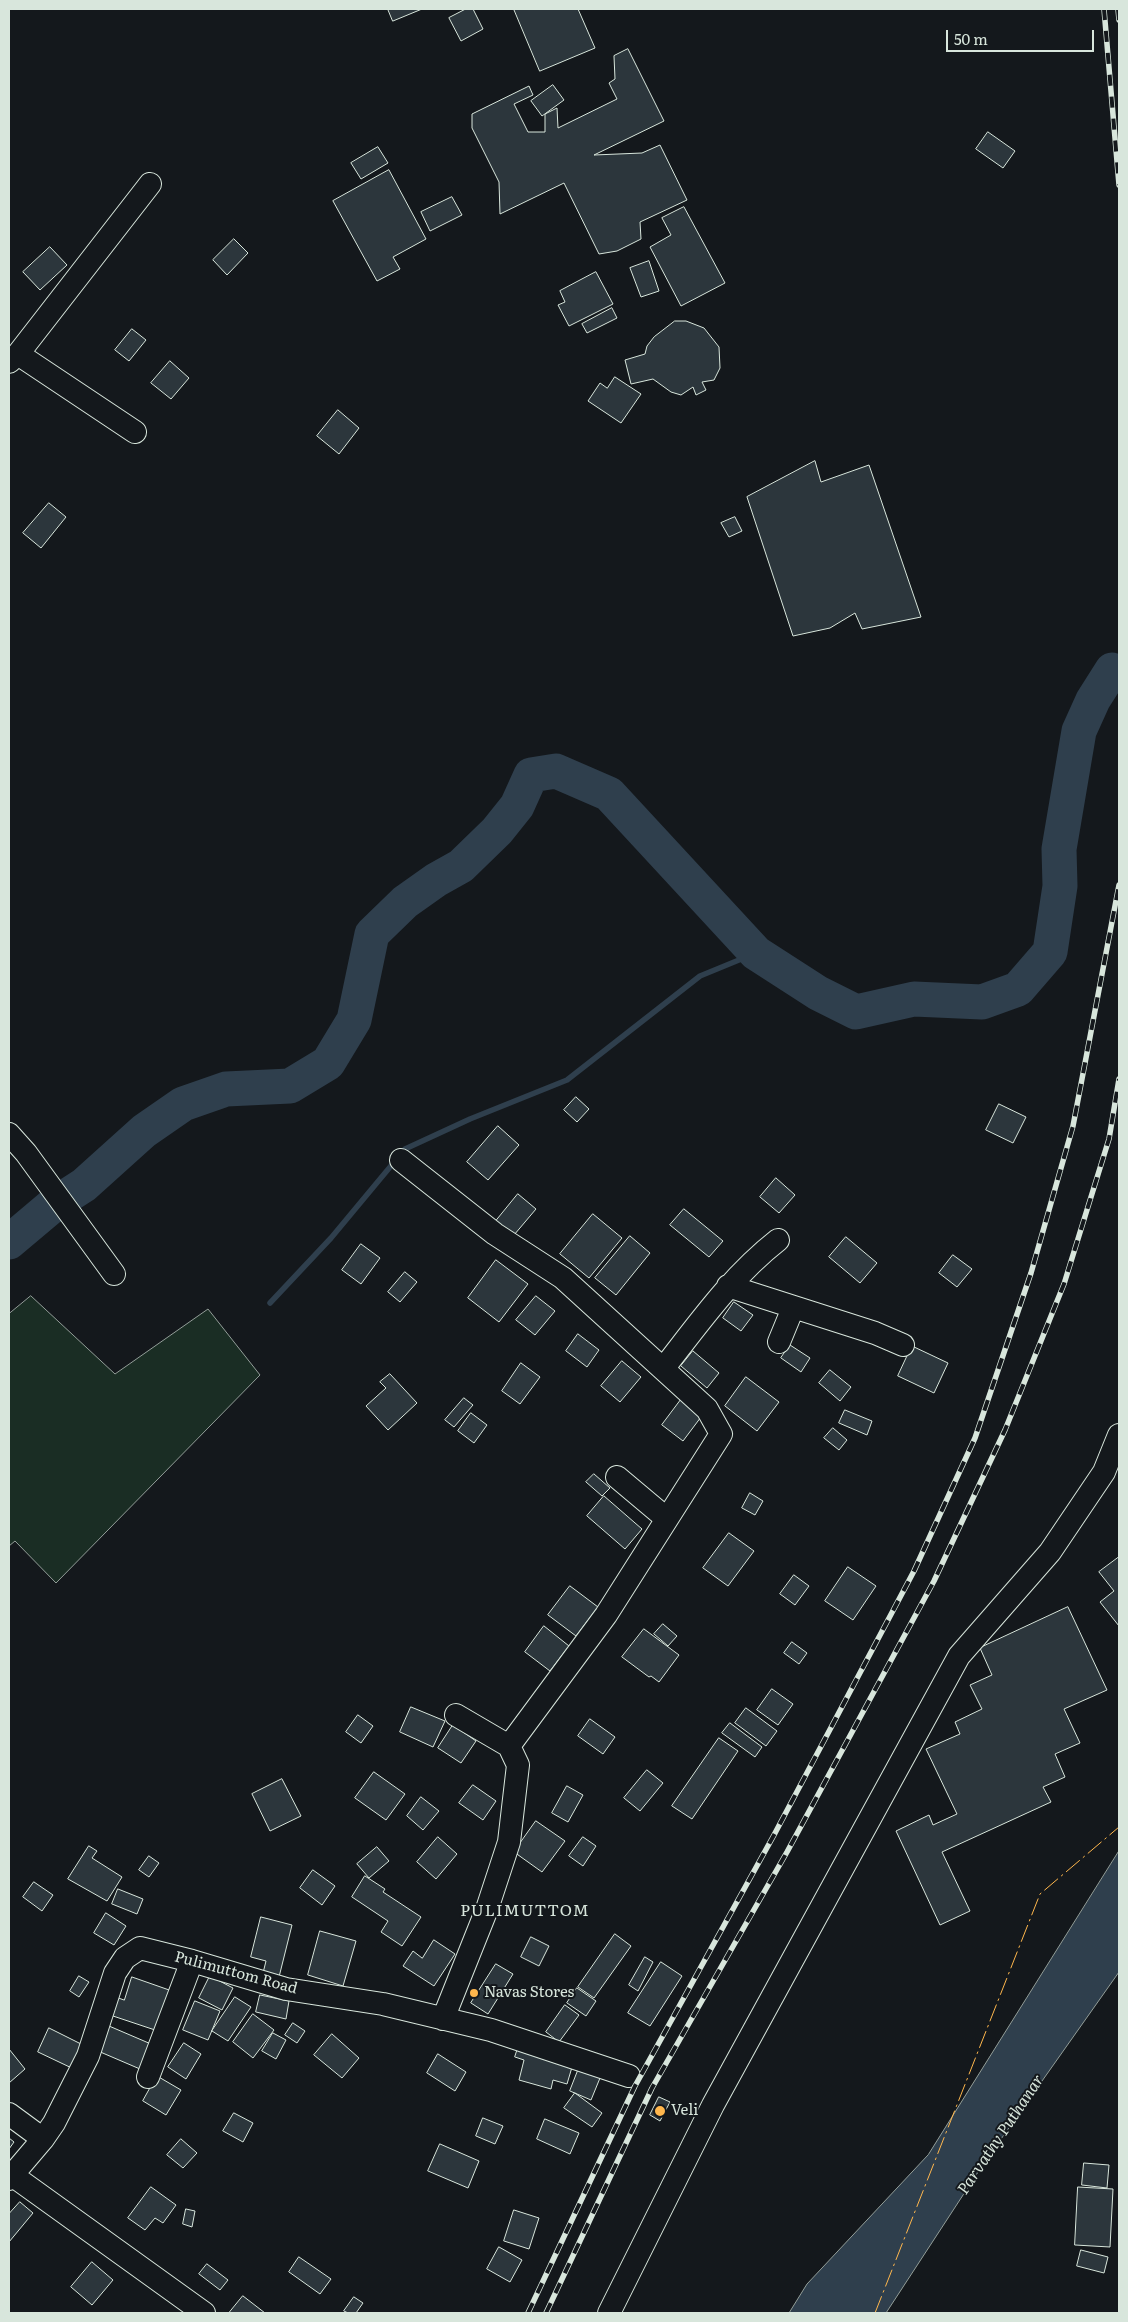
<!DOCTYPE html>
<style>
body{margin:0}
#map{position:relative;width:1128px;height:2322px;overflow:hidden;background:#14181c;font-family:Literata,serif}
canvas{display:block}
.frame{position:absolute;inset:0;border:10px solid #d8e6dc;pointer-events:none}
.scale{position:absolute;left:946px;top:30px;width:148px;height:22px;box-sizing:border-box;border:2px solid #d8e6dc;border-top:0;padding-left:6px;font-size:15px;line-height:18px;white-space:nowrap;color:#d8e6dc;-webkit-text-stroke:4px #14181c;paint-order:stroke}
</style>
<div id="map">
<canvas width="1128" height="2322"></canvas>
<div class="frame"></div>
<div class="scale">50 m</div>
</div>
<script>
const context = document.querySelector('canvas').getContext('2d');
context.lineJoin = 'round';
function fill(path, color) { context.fillStyle = color; context.fill(path, 'evenodd'); }
function stroke(path, color, width, dash) { context.strokeStyle = color; context.lineWidth = width; context.lineCap = dash ? 'butt' : 'round'; context.setLineDash(dash || []); context.stroke(path); }
function label(font, color, halo, rows, align = 'center') {
  context.font = font + ' Literata,serif'; context.lineWidth = 4; context.setLineDash([]); context.textBaseline = 'middle'; context.strokeStyle = halo; context.fillStyle = color; for (const [text, x, y, turn = 0] of rows) {
    context.save(); context.translate(x, y); context.rotate((+turn || 0) * Math.PI / 180); context.textAlign = isNaN(turn) ? turn : align; if (halo) context.strokeText(text, 0, 0); context.fillText(text, 0, 0); context.restore();
  }
}
const green = new Path2D(`
 M31 1296 115 1374 208 1309 260 1375 56 1583 15 1541 9 1546V1314Z`);
fill(green, '#1a2d24');
stroke(green, '#939e99', 1);
const water = new Path2D(`
 M1119 1851V1972L982 2166 886 2313H789L807 2284 928 2155Z`);
fill(water, '#2f3f4d');
stroke(water, '#939e99', 1);
stroke(new Path2D(`
 M1112 670 1117 668
 M270 1303 331 1238 405 1149 470 1119 567 1080 700 976 756 953 741 941`), '#2f3f4d', 5.5);
stroke(new Path2D(`
 M9 1242 53 1205 84 1185 144 1131 183 1104 226 1089 290 1086 328 1063 354 1020 372 934 405 902 436 880 461 866 497 831 517 806 531 775 556 771 609 794 756 953 818 993 856 1012 914 999 982 1002 1018 989 1050 952 1060 886 1059 849 1079 731 1093 700 1112 670`), '#2f3f4d', 35);
const building = new Path2D(`
 M388 9H422L393 21Z
 M466 9H473L483 29 461 41 449 18Z
 M514 9H578L595 48 540 71Z
 M628 49 664 121 594 155 642 153 660 145 687 200 640 222 641 239 617 251 599 254 564 183 500 214 499 182 472 128V114L529 86 533 95 514 104 528 132H545V114L557 108 558 128 617 99 609 83 615 79 614 56Z
 M553 85 564 100 542 116 531 101Z
 M988 132 1015 151 1003 168 976 149Z
 M378 147 388 163 361 179 351 163Z
 M389 170 426 239 393 257 400 269 377 281 333 201Z
 M452 197 462 215 430 231 421 212Z
 M684 207 725 283 681 306 650 247 671 235 662 218Z
 M234 239 248 253 227 275 213 260Z
 M50 247 67 265 40 290 23 272Z
 M649 261 659 291 641 297 630 268Z
 M596 272 613 304 569 326 558 305 565 302 560 291Z
 M612 308 617 318 587 333 582 324Z
 M675 321H686L704 328 719 347 720 368 714 380 702 382 706 390 696 395 693 387 681 395 671 392 653 379 631 384 625 360 645 354 647 346 654 337Z
 M132 329 146 340 129 361 115 350Z
 M170 361 189 378 171 399 151 383Z
 M615 377 641 394 621 423 588 401 600 383 607 388Z
 M338 410 359 428 339 454 317 436Z
 M815 461 821 482 869 465 921 617 862 629 855 613 830 628 793 636 747 497Z
 M49 503 66 517 41 548 23 533Z
 M735 517 742 531 729 537 721 523Z
 M576 1097 589 1109 577 1122 564 1110Z
 M999 1104 1026 1117 1013 1143 986 1130Z
 M498 1126 519 1145 488 1180 467 1162Z
 M776 1178 795 1195 779 1213 760 1197Z
 M518 1194 536 1209 514 1235 496 1221Z
 M684 1209 723 1241 709 1257 670 1225Z
 M593 1214 622 1238 589 1278 560 1254Z
 M630 1236 650 1253 616 1295 595 1278Z
 M846 1237 877 1263 860 1283 829 1257Z
 M361 1244 380 1258 361 1284 342 1270Z
 M953 1255 972 1269 957 1287 939 1273Z
 M496 1260 528 1284 499 1322 468 1298Z
 M405 1272 417 1282 400 1302 388 1292Z
 M536 1296 555 1311 535 1335 516 1320Z
 M734 1302 753 1315 741 1331 723 1318Z
 M578 1334 599 1350 587 1367 566 1351Z
 M790 1345 810 1358 801 1372 781 1358Z
 M912 1346 948 1363 934 1393 898 1376Z
 M693 1351 719 1373 707 1388 681 1366Z
 M622 1361 641 1377 620 1402 601 1386Z
 M521 1363 540 1377 520 1404 502 1391Z
 M830 1370 851 1387 840 1401 819 1383Z
 M390 1374 417 1403 388 1430 366 1406 386 1388 380 1382Z
 M746 1377 779 1402 757 1431 725 1406Z
 M683 1397 704 1413 683 1441 662 1425Z
 M464 1398 473 1405 454 1427 445 1420Z
 M845 1410 872 1421 867 1435 839 1423Z
 M471 1413 487 1425 474 1443 458 1431Z
 M833 1428 847 1440 839 1450 824 1438Z
 M594 1474 610 1488 602 1496 586 1482Z
 M750 1493 763 1501 755 1515 742 1508Z
 M604 1496 642 1529 625 1549 587 1516Z
 M729 1533 754 1551 728 1586 703 1568Z
 M1119 1557V1626L1100 1602 1114 1591 1099 1572Z
 M848 1567 876 1586 853 1620 825 1601Z
 M794 1575 809 1586 795 1605 780 1594Z
 M570 1586 598 1607 576 1636 548 1615Z
 M1068 1607 1107 1690 1064 1709 1080 1743 1055 1754 1065 1777 1043 1787 1051 1802 942 1852 970 1911 940 1925 896 1831 929 1815 933 1825 957 1814 926 1749 960 1734 955 1722 982 1709 970 1685 992 1675 980 1648Z
 M663 1624 677 1636 668 1646 654 1634Z
 M544 1626 569 1646 550 1671 525 1652Z
 M644 1629 679 1655 659 1682 651 1676 649 1677 622 1657Z
 M792 1642 807 1653 799 1664 784 1653Z
 M772 1689 793 1704 778 1725 757 1710Z
 M411 1707 445 1721 433 1747 400 1732Z
 M746 1708 777 1731 766 1746 735 1723Z
 M358 1715 373 1726 361 1743 346 1732Z
 M590 1719 615 1737 603 1754 578 1736Z
 M730 1723 762 1747 755 1757 722 1733Z
 M453 1725 476 1741 461 1763 438 1748Z
 M719 1738 738 1751 692 1819 672 1806Z
 M647 1770 663 1783 640 1811 624 1798Z
 M374 1772 405 1794 386 1820 355 1798Z
 M282 1779 301 1816 270 1831 252 1794Z
 M473 1785 496 1801 483 1820 459 1803Z
 M567 1786 583 1795 568 1822 552 1813Z
 M421 1797 439 1811 423 1830 407 1816Z
 M536 1821 565 1841 542 1872 514 1852Z
 M438 1837 457 1854 436 1879 417 1862Z
 M583 1837 596 1846 583 1866 569 1856Z
 M89 1846 97 1851 92 1858 122 1877 107 1901 68 1879Z
 M377 1847 389 1861 369 1878 357 1864Z
 M149 1856 159 1863 149 1877 139 1870Z
 M313 1870 335 1886 322 1905 300 1888Z
 M365 1876 385 1889 383 1892 421 1917 402 1946 381 1932 388 1921 352 1897Z
 M34 1882 53 1895 42 1911 23 1897Z
 M118 1889 143 1899 137 1914 112 1904Z
 M106 1913 126 1926 114 1945 94 1933Z
 M261 1917 292 1925 279 1977 263 1973 266 1961 251 1957Z
 M320 1931 356 1941 343 1986 308 1975Z
 M615 1934 631 1946 594 1998 578 1987Z
 M531 1937 549 1946 539 1966 521 1957Z
 M434 1940 455 1954 434 1986 403 1966 413 1951 422 1958Z
 M645 1957 653 1962 638 1991 629 1985Z
 M661 1962 682 1976 650 2026 628 2013Z
 M496 1964 513 1974 488 2014 471 2003Z
 M79 1976 89 1982 79 1997 70 1991Z
 M210 1976 233 1988 222 2010 199 1998Z
 M132 1977 172 1991 158 2031 107 2014 113 1996 124 2000Z
 M577 1988 596 2001 586 2016 567 2003Z
 M260 1995 289 2001 286 2019 256 2012Z
 M235 1997 251 2007 228 2041 212 2031Z
 M195 2001 220 2011 208 2040 183 2030Z
 M565 2005 579 2015 559 2042 546 2032Z
 M253 2014 274 2030 253 2058 233 2042Z
 M293 2023 305 2031 297 2043 285 2035Z
 M109 2026 151 2044 140 2069 98 2051Z
 M49 2028 89 2048 78 2071 38 2052Z
 M273 2033 286 2040 276 2059 262 2051Z
 M332 2034 359 2058 342 2078 314 2055Z
 M520 2042 575 2057 567 2084 553 2080 551 2089 519 2080 524 2060 515 2057Z
 M184 2043 201 2054 186 2079 168 2067Z
 M9 2049 25 2069 9 2083Z
 M438 2054 466 2072 455 2091 427 2073Z
 M579 2068 600 2078 591 2100 570 2091Z
 M157 2076 181 2090 166 2115 143 2101Z
 M575 2093 602 2113 592 2127 564 2108Z
 M659 2097 670 2102 660 2121 650 2115Z
 M234 2113 253 2123 243 2142 223 2131Z
 M483 2118 503 2126 495 2144 476 2136Z
 M545 2119 579 2133 570 2154 537 2139Z
 M9 2138 14 2142 9 2149Z
 M181 2139 197 2153 183 2168 167 2155Z
 M440 2144 479 2161 468 2188 428 2171Z
 M1084 2163 1109 2165 1107 2188 1082 2185Z
 M151 2187 176 2205 163 2223 155 2218 145 2230 128 2218Z
 M1078 2187 1113 2189 1110 2247 1075 2245Z
 M20 2202 33 2213 9 2242V2214Z
 M186 2209 195 2211 192 2227 183 2224Z
 M514 2210 539 2218 529 2249 504 2241Z
 M499 2247 522 2260 510 2282 487 2269Z
 M1081 2250 1108 2257 1104 2273 1077 2266Z
 M299 2257 331 2279 320 2294 289 2272Z
 M92 2262 113 2280 92 2305 71 2287Z
 M207 2264 228 2280 220 2290 199 2274Z
 M243 2296 265 2313H229Z
 M354 2297 363 2303 356 2313H348L344 2311Z`);
fill(building, '#2c363c');
stroke(building, '#d8e6dc', 1);
const minor = new Path2D(`
 M18 354 135 432
 M9 362 18 354 150 184
 M9 1134 26 1153 114 1274
 M401 1160 495 1234 563 1278 707 1409 721 1434 606 1615 509 1746 518 1765 509 1842 487 1909 443 2019
 M728 1286 875 1333 903 1345
 M779 1342 793 1308
 M663 1369C699 1323 732 1276 778 1240
 M617 1477 667 1519
 M456 1715 509 1746
 M148 2077 192 1961
 M9 2114 43 2139
 M12 2175 204 2313
 M9 2179 43 2139 54 2123 88 2056 115 1973 125 1958 140 1948 192 1961 286 1989 383 2004 491 2030 629 2076
 M609 2313 713 2105 959 1656 1050 1552 1104 1472 1119 1435`);
stroke(minor, '#d8e6dc', 24);
stroke(minor, '#14181c', 22);
const rail = new Path2D(`
 M1104 9 1119 185
 M1118 9 1119 20
 M528 2313 635 2086 774 1835 914 1571 975 1438 1031 1273 1073 1126 1119 885
 M546 2313 652 2088 787 1852 934 1581 1005 1430 1064 1284 1109 1139 1119 1079`);
stroke(rail, '#d8e6dc', 5.5);
stroke(rail, '#14181c', 4, [11]);
stroke(new Path2D(`
 M875 2313 1040 1894 1119 1827`), '#ffb74d', 1, [18, 4, 2.5, 4]);
for (const [x, y, r, color] of [
 [474,1993,5,"#ffb74d"],
 [660,2111,6,"#ffb74d"]
]) { const dot = new Path2D(); dot.arc(x, y, r, 0, 2 * Math.PI); context.fillStyle = color; context.fill(dot); stroke(dot, '#14181c', 2); }
label('15px', '#d8e6dc', '#14181c', [
 ["Pulimuttom Road",236,1973,15]
]);
label('15px', '#d8e6dc', '#14181c', [
 ["Navas Stores",484,1993],
 ["Veli",671,2111]
], 'left');
context.letterSpacing = '1px';
label('16px', '#d8e6dc', '#14181c', [
 ["PULIMUTTOM",525,1911]
]);
context.letterSpacing = '0px';
label('italic 16px', '#d8e6dc', '#14181c', [
 ["Parvathy Puthanar",1001,2135,-56]
]);
</script>
